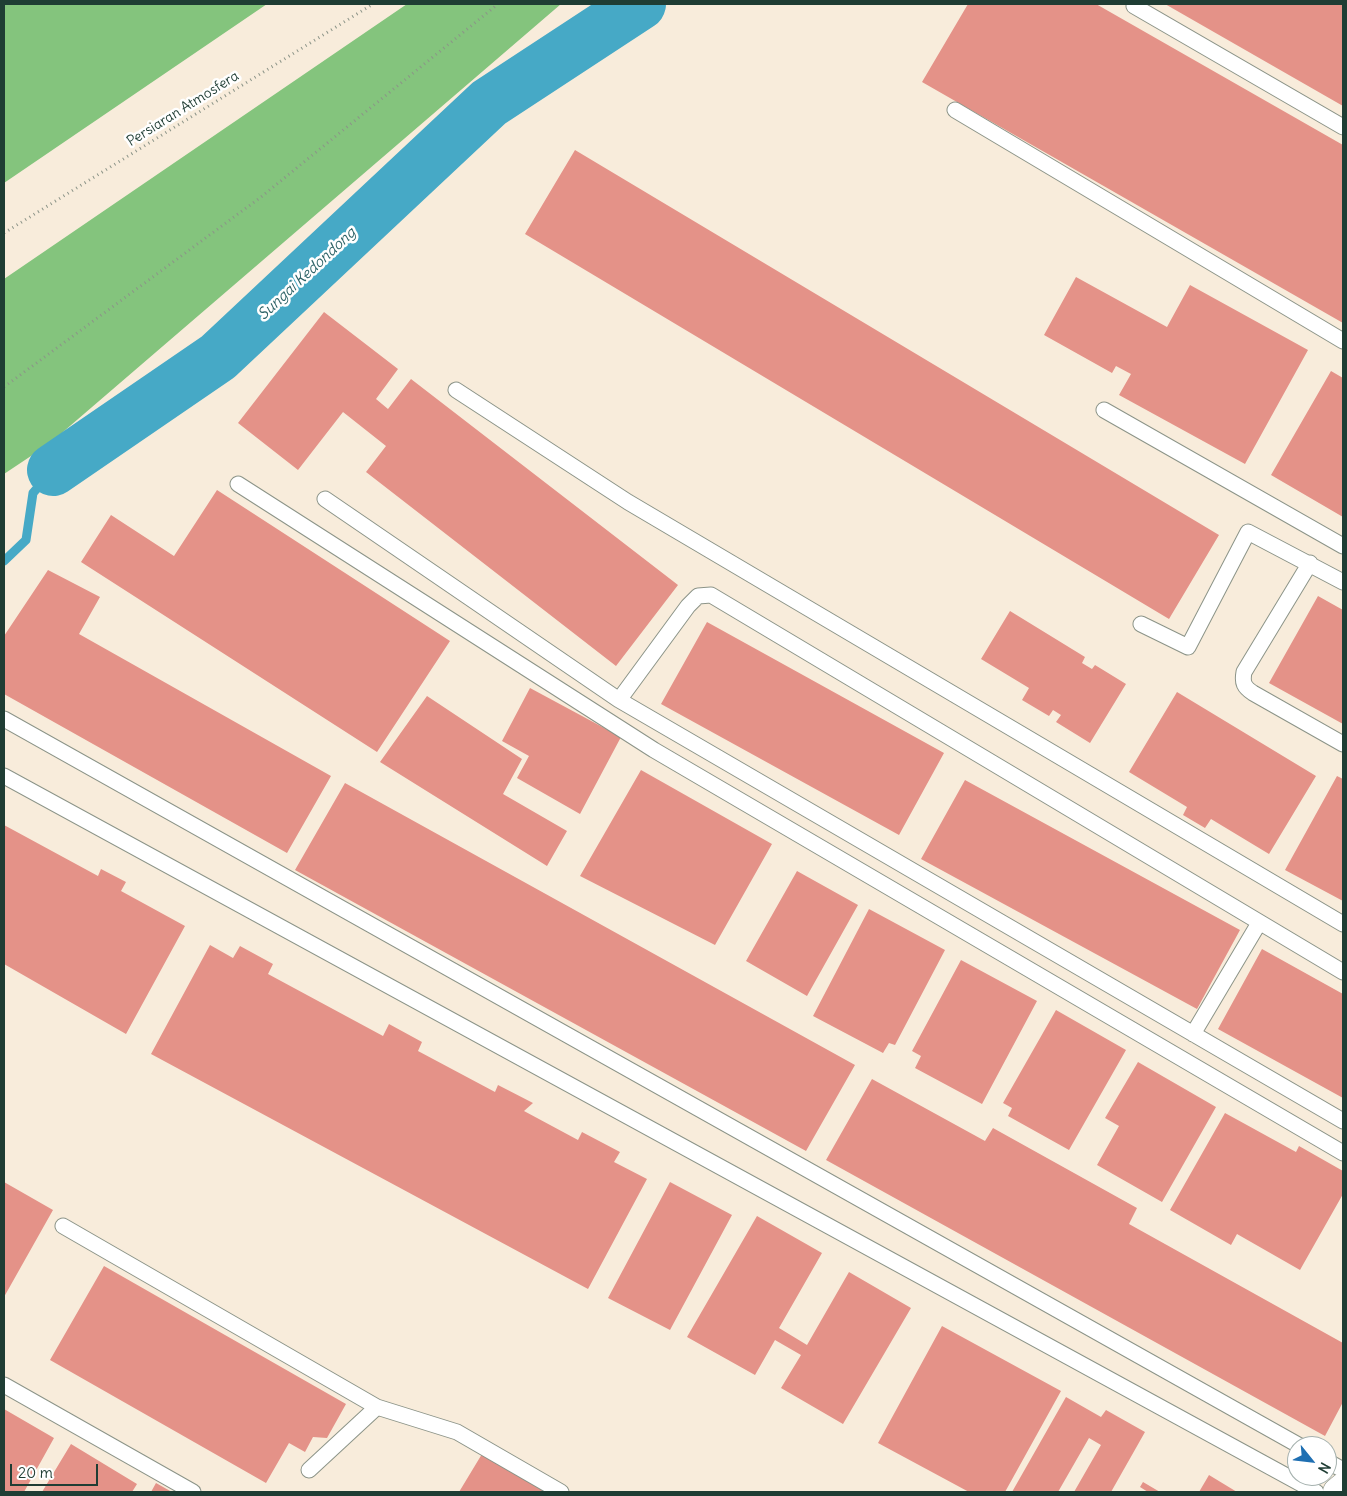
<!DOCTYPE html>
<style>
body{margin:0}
#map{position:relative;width:1347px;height:1496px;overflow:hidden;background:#f8ecdb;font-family:Delius,sans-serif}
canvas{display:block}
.frame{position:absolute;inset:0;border:5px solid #1f3d34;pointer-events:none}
.north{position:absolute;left:1287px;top:1436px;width:50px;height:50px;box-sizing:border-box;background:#fff;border:1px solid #a5b1ae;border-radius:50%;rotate:119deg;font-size:14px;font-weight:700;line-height:20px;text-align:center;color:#1f3d34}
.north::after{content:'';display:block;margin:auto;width:18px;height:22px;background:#1f6fb2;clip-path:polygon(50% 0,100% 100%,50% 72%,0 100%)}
.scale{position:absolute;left:10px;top:1464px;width:88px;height:22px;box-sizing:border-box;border:2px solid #1f3d34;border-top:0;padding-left:6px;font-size:15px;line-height:18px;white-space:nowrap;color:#1f3d34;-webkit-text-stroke:4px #fff;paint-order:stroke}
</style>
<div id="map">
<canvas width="1347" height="1496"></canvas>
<div class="frame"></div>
<div class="north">N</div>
<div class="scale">20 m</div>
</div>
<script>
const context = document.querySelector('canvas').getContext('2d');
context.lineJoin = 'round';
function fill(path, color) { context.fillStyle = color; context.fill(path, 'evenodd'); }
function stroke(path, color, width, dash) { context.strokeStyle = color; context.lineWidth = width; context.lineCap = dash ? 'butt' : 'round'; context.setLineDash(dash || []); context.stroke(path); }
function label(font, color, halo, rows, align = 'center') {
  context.font = font + ' Delius,sans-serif'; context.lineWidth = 5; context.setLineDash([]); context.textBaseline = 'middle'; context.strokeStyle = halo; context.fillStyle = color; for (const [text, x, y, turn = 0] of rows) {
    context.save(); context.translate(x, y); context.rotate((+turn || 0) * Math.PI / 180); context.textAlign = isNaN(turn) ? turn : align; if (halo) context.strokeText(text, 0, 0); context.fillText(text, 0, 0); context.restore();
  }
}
fill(new Path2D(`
 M4 4H267L4 183Z
 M407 4H561L49 444 4 474V279Z`), '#84c47d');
stroke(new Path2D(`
 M4 561 26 540 33 493 53 470`), '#46a9c6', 9);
stroke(new Path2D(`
 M53 470 218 357 489 103 640 4`), '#46a9c6', 52);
fill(new Path2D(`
 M968 4H1096L1343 145V323L922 82Z
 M1165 4H1343V106Z
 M575 150 1219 535 1169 619 525 234Z
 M1076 277 1167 327 1190 285 1308 350 1245 464 1119 395 1131 374 1116 366 1112 373 1044 335Z
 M324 312 398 369 376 399 388 409 411 379 678 585 616 666 366 472 386 446 343 412 298 470 238 423Z
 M1331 371 1343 378V517L1271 475Z
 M217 490 450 641 377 752 81 562 111 515 174 556Z
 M48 570 100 597 79 634 331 776 287 853 4 694V636Z
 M1318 596 1343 610V724L1269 683Z
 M1010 611 1085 657 1082 663 1092 669 1095 665 1126 684 1090 743 1056 722 1061 715 1053 710 1049 716 1022 700 1029 688 981 659Z
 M707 622 944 753 899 835 661 704Z
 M530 688 621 737 580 814 517 778 529 756 502 741Z
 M1177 692 1316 776 1269 854 1211 819 1205 828 1183 815 1187 807 1129 772Z
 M427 696 522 759 503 794 567 831 547 866 380 762Z
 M641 770 772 844 715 945 580 876Z
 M1337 776 1343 779V901L1285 870Z
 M965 780 1240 930 1197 1009 921 859Z
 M345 783 855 1065 806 1151 295 870Z
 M4 825 98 876 101 869 126 882 121 891 185 926 126 1034 4 964Z
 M797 871 858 905 807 996 746 961Z
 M869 909 945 950 895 1045 889 1043 883 1053 813 1016Z
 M210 945 233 958 240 946 273 964 268 974 383 1036 389 1024 422 1042 418 1051 495 1092 498 1085 533 1103 524 1111 578 1140 582 1132 620 1152 614 1162 647 1179 588 1289 151 1054Z
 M1262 949 1343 994V1098L1218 1029Z
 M961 960 1037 1001 982 1104 915 1068 921 1056 912 1051Z
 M1056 1010 1126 1050 1069 1150 1008 1116 1012 1108 1003 1103Z
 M1138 1062 1216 1107 1162 1202 1097 1165 1119 1126 1105 1118Z
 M872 1079 985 1141 993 1128 1137 1208 1129 1224 1343 1343V1402L1325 1436 826 1160Z
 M1225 1113 1296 1152 1299 1146 1343 1171V1194L1300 1270 1237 1234 1231 1245 1170 1210Z
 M4 1182 53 1210 4 1297Z
 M670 1182 732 1215 670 1330 608 1298Z
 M757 1216 822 1253 779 1328 807 1345 849 1272 911 1308 843 1424 781 1388 801 1355 775 1340 755 1375 687 1337Z
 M104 1266 346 1404 327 1438 313 1437 305 1452 289 1443 266 1483 50 1360Z
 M942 1326 1061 1391 1005 1492H969L878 1443Z
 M1066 1397 1101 1417 1106 1410 1145 1432 1111 1492H1074L1101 1445 1089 1438 1058 1492H1012Z
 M4 1409 54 1438 24 1492H4Z
 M71 1444 137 1484 132 1492H42Z
 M482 1454 545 1492H459Z
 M1209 1475 1237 1492H1199Z
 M1143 1482 1160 1492H1148L1140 1487Z
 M156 1483 172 1492H151Z`), '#e49288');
const lane = new Path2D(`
 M1134 6 1343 127
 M955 110 1343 341
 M456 390 628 502 1343 924
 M1104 410 1343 546
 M238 484 654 750 1343 1153
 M325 499 619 700 1343 1121
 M1310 563 1244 672C1242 683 1244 687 1253 693L1343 744
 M1141 624 1188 647 1248 532 1343 582
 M619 700 688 606 698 596 711 595 1343 972
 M4 719 1300 1446
 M4 776 1316 1492
 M1193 1034 1259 923
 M63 1226 377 1407 457 1432 561 1492
 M4 1385 193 1492
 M1327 1461 1343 1470
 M309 1470 377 1407`);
const street = new Path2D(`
 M1337 1492 1343 1487`);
stroke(lane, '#8c9488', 17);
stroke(street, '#8c9488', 29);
stroke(new Path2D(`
 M4 233 373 4
 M4 387 261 197 498 4`), '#8c9488', 3, [1, 4]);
stroke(lane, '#fff', 15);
stroke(street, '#fff', 28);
label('14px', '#1f3d34', '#fff', [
 ["Persiaran Atmosfera",183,109,-32]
]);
label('italic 15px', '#2d6367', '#fff', [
 ["Sungai Kedondong",307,274,-43]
]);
</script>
